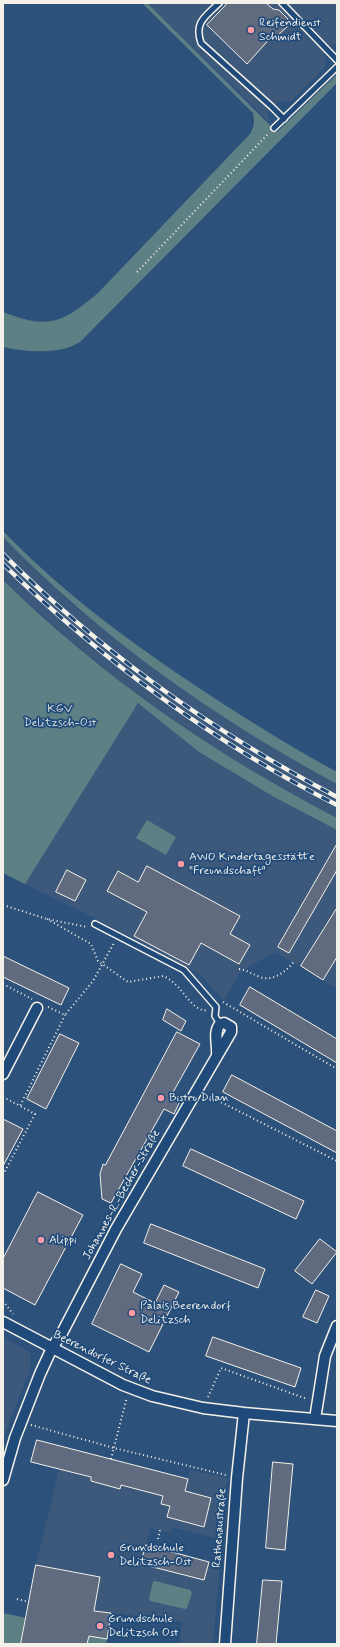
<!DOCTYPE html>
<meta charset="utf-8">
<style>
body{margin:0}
#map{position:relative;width:340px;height:1647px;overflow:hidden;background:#2c517b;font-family:Mynerve,sans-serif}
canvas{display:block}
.frame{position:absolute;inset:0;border:4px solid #f4f1e8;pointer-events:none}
</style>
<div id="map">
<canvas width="340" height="1647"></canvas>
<div class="frame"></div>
</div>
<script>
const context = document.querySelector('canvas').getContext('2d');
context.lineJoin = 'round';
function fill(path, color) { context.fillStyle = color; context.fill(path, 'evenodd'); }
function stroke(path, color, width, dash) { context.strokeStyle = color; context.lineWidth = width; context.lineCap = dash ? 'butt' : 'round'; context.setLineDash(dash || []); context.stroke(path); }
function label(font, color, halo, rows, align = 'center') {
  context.font = font + ' Mynerve,sans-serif'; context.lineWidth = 3.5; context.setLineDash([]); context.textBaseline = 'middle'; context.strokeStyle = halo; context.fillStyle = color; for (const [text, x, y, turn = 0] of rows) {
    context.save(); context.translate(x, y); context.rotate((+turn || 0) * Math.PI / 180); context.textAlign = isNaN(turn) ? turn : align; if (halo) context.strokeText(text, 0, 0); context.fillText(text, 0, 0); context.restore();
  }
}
fill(new Path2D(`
 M147 3H337V43L325 53V67L291 101H279L268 112 270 123Z
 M3 537 70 602 127 648 178 687 242 729 297 762 337 784V818L300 799 234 761 175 721 125 685 69 640 3 580Z
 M138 702 199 752 274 797 337 830V989L275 952 250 966 240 973 224 1001 200 974 93 917 25 884Z
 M3 1337 30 1352 31 1362 29 1372 3 1439Z
 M59 1469 182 1501 190 1470 227 1478 222 1540 172 1527 171 1533 150 1528 146 1545 220 1564 213 1644H180L182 1622 94 1611 100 1577 36 1565Z`), '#3c597c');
fill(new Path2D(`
 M142 3H147L277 132 337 74V83L80 342C60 355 25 352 3 347V312C49 330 62 323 98 293L250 134C254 127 255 122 253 113Z
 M3 531C59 589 123 637 190 682 238 714 286 744 337 772V784C214 718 100 637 3 537Z
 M3 580C101 676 215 755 337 818V830L274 797 199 752 138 703 25 884 3 873Z
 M147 820 176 837 166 855 136 838Z
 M155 1581 190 1590 192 1593 187 1608 185 1609 150 1601 149 1598 153 1582Z
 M94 1611 111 1613 106 1644H87Z
 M3 1613 26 1618 21 1644H3Z`), '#5d8085');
const building = new Path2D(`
 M228 3H266L273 9 279 10 288 19V26L278 35H273L247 64 207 25Z
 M337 844V870L289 953 278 947Z
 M147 866 240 916 230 934 250 945 239 964 201 943 189 965 134 936 147 912 107 891 118 871 138 882Z
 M67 870 86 880 75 901 56 892Z
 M337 908V957L323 980 301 966Z
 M3 956 69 988 61 1005 3 977Z
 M250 987 337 1039V1063L240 1005Z
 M167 1009 186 1021 181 1031 163 1020Z
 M177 1032 200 1044 171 1096 180 1101 174 1114 164 1109 111 1203 102 1199 100 1174 103 1164 105 1165Z
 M60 1034 79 1043 46 1109 27 1099Z
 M232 1075 337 1131V1153L223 1092Z
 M3 1119 23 1129 3 1166Z
 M191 1149 304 1201 296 1219 183 1166Z
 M38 1192 83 1215 35 1305 3 1288V1259Z
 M151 1224 265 1269 258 1288 144 1243Z
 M320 1239 337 1252 312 1284 295 1271Z
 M121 1264 142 1274 133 1292 155 1303 164 1285 179 1292 149 1352 92 1324Z
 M316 1290 329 1296 317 1323 303 1317Z
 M213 1337 301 1368 295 1387 206 1356Z
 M37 1440 188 1479 185 1491 211 1498 204 1527 167 1517 170 1506 161 1504 163 1496 121 1485 120 1489 91 1481V1477L31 1462Z
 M273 1462 293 1464 285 1550 266 1548Z
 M146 1545 209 1562 204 1580 141 1564Z
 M36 1565 100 1577 94 1611 111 1613 107 1639 89 1636 87 1644H21Z
 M263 1580 282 1581 276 1644H257Z`);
fill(building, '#606b80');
stroke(building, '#f4f1e8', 1);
const lane = new Path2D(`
 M219 3C205 17 194 22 201 43L272 107 284 119
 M282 3 337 60
 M274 128 337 67
 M95 924 184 970 216 1007 215 1016 220 1024`);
const street = new Path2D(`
 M3 1074 37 1008
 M3 1322 123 1385 152 1396 203 1408 244 1413 337 1421
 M315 1419 325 1356 337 1326
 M3 1480 15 1438 40 1374 52 1348 62 1333 116 1229 231 1032V1027L224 1023 220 1024C213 1032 218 1045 217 1055
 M225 1644 237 1478 244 1413`);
stroke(lane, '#f4f1e8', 8);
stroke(street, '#f4f1e8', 13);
stroke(new Path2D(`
 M137 272 269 133
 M3 905 47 919 87 927
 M47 919 91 944 98 961 128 982 163 976C168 978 172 981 176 985 185 993 194 1012 207 1010
 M239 969C247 970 252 974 260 977 272 982 288 971 294 961
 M3 984 32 999
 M223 1002 337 1069
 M48 1007 65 1015 93 981 114 943
 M207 1095 337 1161
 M3 1097 20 1106 65 1015
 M3 1175 35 1114 20 1106
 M3 1301 13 1314
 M208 1397 221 1368 307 1399
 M31 1425 114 1448 226 1475
 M111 1459 127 1397
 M158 1539 160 1530
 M17 1599 29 1602`), '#f4f1e8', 2, [1, 3]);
stroke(lane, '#1f4a7a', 5);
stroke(street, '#1f4a7a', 10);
const rail = new Path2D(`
 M3 554C101 652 215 733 337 797
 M3 564C102 660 214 743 337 805`);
stroke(rail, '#f4f1e8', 4.5);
stroke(rail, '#1f4a7a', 3, [9]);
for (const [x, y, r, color] of [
 [251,30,4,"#ff9aa2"],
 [181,864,4,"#ff9aa2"],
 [161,1098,4,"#ff9aa2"],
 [41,1240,4,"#ff9aa2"],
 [132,1313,4,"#ff9aa2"],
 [111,1555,4,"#ff9aa2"],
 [100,1626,4,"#ff9aa2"]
]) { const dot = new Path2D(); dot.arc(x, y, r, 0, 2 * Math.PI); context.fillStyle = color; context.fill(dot); stroke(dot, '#1f4a7a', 1.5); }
label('12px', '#f4f1e8', '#1f4a7a', [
 ["Reifendienst",259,23],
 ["Schmidt",259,37],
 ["AWO Kindertagesstätte",189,857],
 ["\"Freundschaft\"",189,871],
 ["Bistro Dilan",169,1098],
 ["Alippi",49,1240],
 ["Palais Beerendorf",140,1306],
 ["Delitzsch",140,1320],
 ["Grundschule",119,1548],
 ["Delitzsch-Ost",119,1562],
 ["Grundschule",108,1619],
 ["Delitzsch Ost",108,1633]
], 'left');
label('12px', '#dde0d9', '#1f4a7a', [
 ["KGV",60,709],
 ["Delitzsch-Ost",60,723]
]);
label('12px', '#f4f1e8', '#1f4a7a', [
 ["Johannes-R.-Becher-Straße",122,1195,-61],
 ["Beerendorfer Straße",102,1358,26],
 ["Rathenaustraße",220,1528,-86]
]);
</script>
